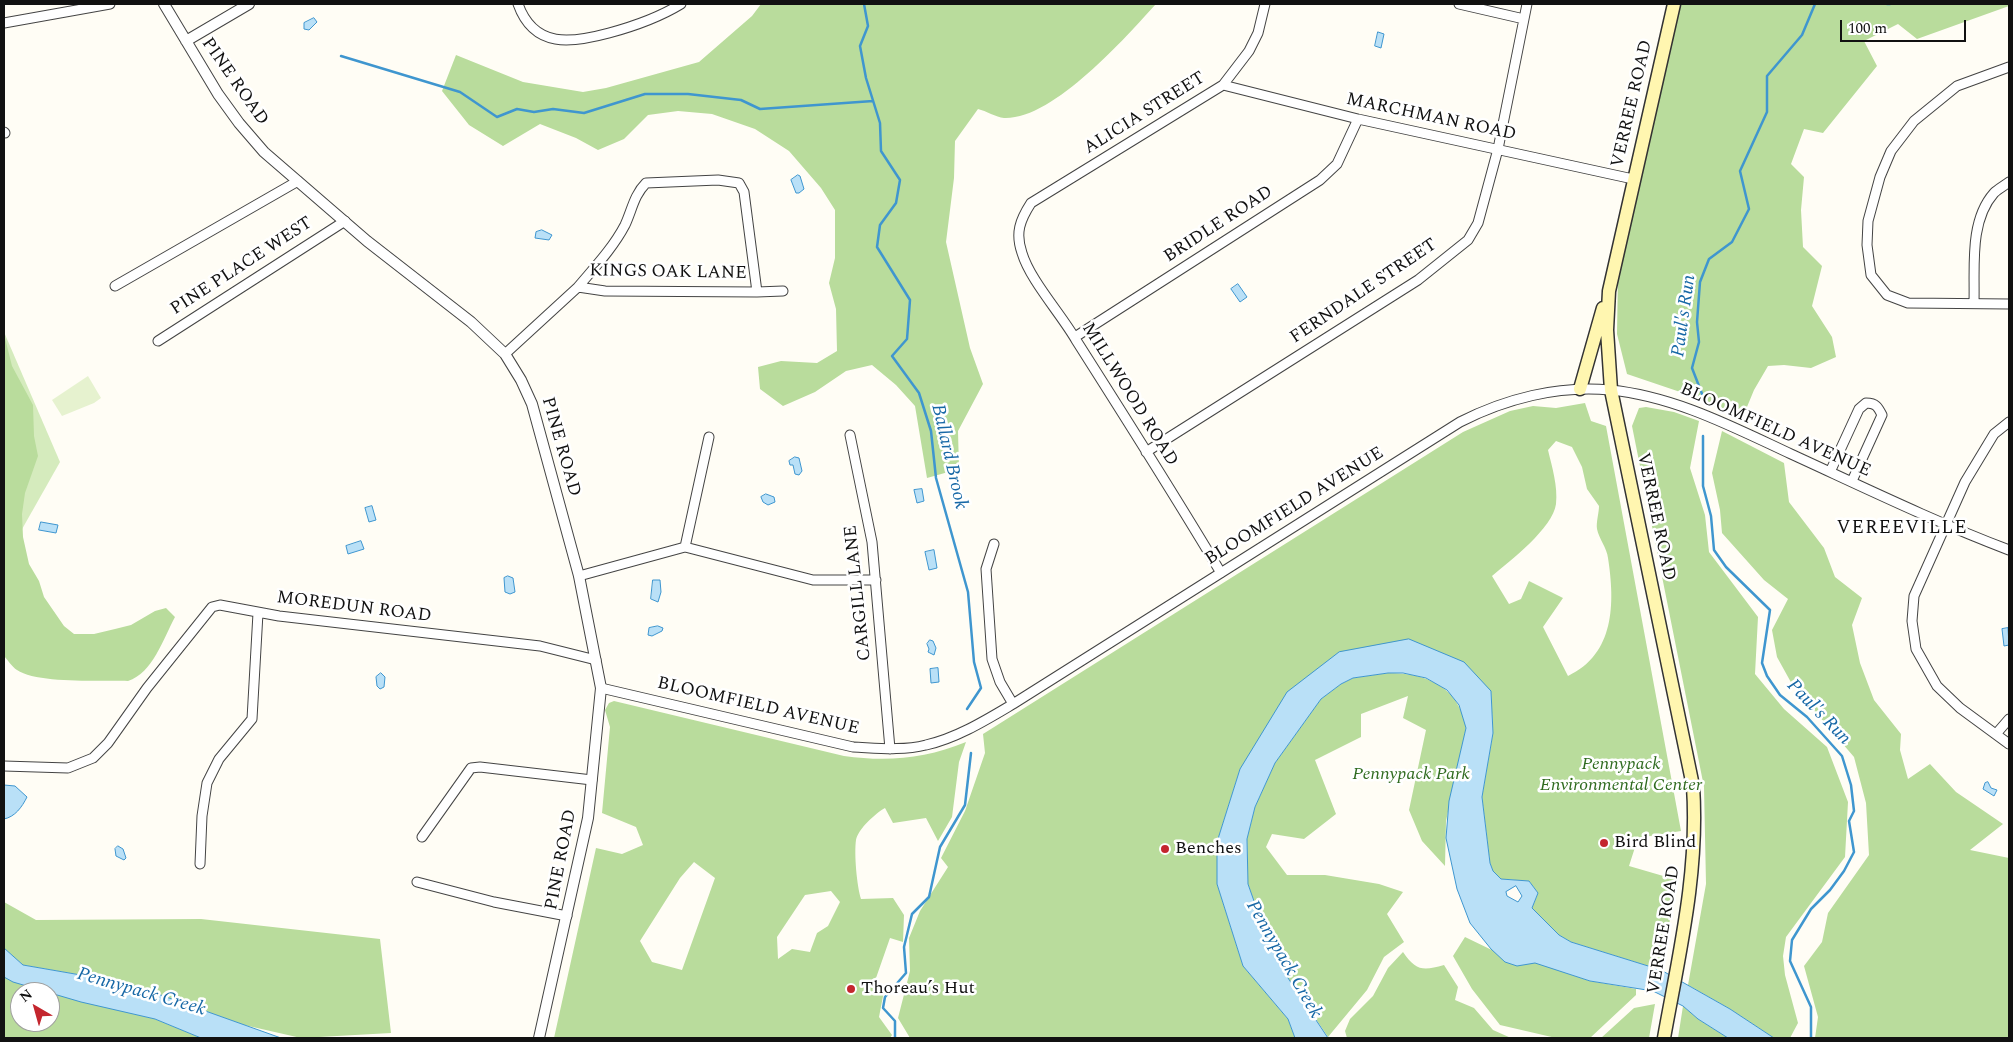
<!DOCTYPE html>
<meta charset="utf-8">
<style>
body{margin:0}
#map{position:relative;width:2013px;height:1042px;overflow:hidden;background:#fffdf5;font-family:Spectral,serif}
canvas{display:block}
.frame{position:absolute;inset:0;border:5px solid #111;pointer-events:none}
.north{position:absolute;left:10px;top:982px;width:50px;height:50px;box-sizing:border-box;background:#fff;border:1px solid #a0a0a0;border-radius:50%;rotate:322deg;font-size:14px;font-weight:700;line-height:20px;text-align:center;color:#111}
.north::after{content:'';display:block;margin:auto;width:18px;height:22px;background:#c4262e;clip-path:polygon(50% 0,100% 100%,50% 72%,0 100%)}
.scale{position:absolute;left:1840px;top:20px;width:126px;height:22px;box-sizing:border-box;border:2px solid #111;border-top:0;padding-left:6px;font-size:15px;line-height:18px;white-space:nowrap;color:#111;-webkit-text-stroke:4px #fff;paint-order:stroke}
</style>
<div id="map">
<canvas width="2013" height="1042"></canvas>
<div class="frame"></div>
<div class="north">N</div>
<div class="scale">100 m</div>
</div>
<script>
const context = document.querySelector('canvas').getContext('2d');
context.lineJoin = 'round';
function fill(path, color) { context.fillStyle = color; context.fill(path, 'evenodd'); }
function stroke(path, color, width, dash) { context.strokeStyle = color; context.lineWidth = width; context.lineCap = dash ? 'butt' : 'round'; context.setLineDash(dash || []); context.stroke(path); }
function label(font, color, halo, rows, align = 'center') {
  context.font = font + ' Spectral,serif'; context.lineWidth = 5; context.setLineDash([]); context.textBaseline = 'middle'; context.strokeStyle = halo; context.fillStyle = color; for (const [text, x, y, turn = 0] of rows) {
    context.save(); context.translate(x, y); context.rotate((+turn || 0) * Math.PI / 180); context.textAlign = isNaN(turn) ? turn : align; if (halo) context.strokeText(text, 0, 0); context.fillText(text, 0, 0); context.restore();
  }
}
fill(new Path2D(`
 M4 332 60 462 4 561Z`), '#d5ebbd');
fill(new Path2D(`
 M761 4H1156C1125 38 1053 120 1004 118 996 117 986 111 978 109L955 141 954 178 946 242 970 348 983 384 958 431 959 469 927 478 915 406 896 385 872 365 846 371 815 392 783 406 760 389 758 367 781 361 817 363 837 351 836 309 829 283 835 258V210L821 188 789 151 755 129 712 114 678 111 648 115 624 139 598 150 576 138 540 124 503 146 469 125 442 91 456 55 523 82 583 92 606 88 699 62 752 16Z
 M1679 4H2009V6L1917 39 1898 24 1864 41 1877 66 1823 133 1804 129 1791 164 1804 177 1801 210 1803 247 1822 266 1812 306 1832 337 1836 357 1811 368 1784 365 1768 366 1754 390 1742 419 1692 396 1627 374 1617 334 1618 272Z
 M4 334 12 366 33 405 34 436 38 456 25 493 22 514 23 537 29 564 39 581 44 597 64 626 74 634H94L115 629 131 625 155 611 166 608 175 617C163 639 153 673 128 681 102 680 37 684 17 670 12 667 8 660 4 656Z
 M1585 403 1591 421 1606 426 1681 831 1638 838 1629 866 1677 880 1661 970 1571 942 1559 935 1532 908 1538 893 1529 881 1501 879 1493 871 1490 863 1482 797 1493 733 1491 691 1339 652 1240 769 1217 842V884L1243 966 1288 1019 1295 1038H910L898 1018 910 971 909 938 920 911 948 867 941 858 965 811 985 753 983 734 1463 432 1510 411 1533 406 1556 408ZM1556 441 1572 447 1582 467 1587 489 1599 506C1599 513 1596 522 1597 529 1599 539 1607 548 1608 558 1615 603 1615 654 1568 676L1543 627 1563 598 1529 581 1521 599 1509 604 1492 576C1510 561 1553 528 1556 504 1558 486 1552 467 1548 450Z
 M1646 407 1674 412 1699 421 1690 468 1705 515 1709 552 1758 617 1755 674 1784 709 1827 747 1848 802 1845 857 1786 937 1783 956 1785 975 1798 1023 1790 1038H1774L1730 1009 1688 985 1706 884 1704 787 1632 426 1639 408Z
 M1722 431 1784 463 1789 502 1824 548 1835 577 1862 598 1852 625 1860 663 1874 700 1901 734 1900 750 1908 779 1930 764 1956 792 2003 824 1970 850 2009 858V1038H1815L1818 1017 1804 966 1822 942 1828 913 1869 855 1866 803 1854 757 1793 686 1777 657 1772 630 1788 599 1764 580 1722 533 1720 510 1712 473Z
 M1388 673C1427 673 1459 687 1466 728L1446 821 1445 866 1422 841 1409 810 1426 730 1403 718 1408 696 1361 714V737L1315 760 1336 814 1304 839 1272 834 1266 847 1287 875H1325L1379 884 1403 892 1387 914 1404 942 1384 957 1367 990 1328 1037 1286 975 1261 921 1248 884 1247 839 1255 807 1275 763 1321 699 1341 684 1353 678Z
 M614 701 844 756C887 762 925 759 966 742L959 762 952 817 938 841 926 818 893 823 885 808C876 813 858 829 856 840 854 854 857 886 861 899L893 898 904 915 903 942 890 938 876 978 884 991 879 1017 892 1035 890 1038H554L596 848 622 854 643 845 636 827 602 813 610 727 605 710 609 703ZM694 862 715 878 682 970 652 962 640 941 680 878ZM831 891 840 902 828 926 817 933 810 952 792 949 778 959 777 937 805 895Z
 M4 902 36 920 201 919 380 939 391 1033 301 1038 244 1025 127 983 23 965 4 948Z
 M1465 937 1496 952 1505 962 1522 965 1535 962 1590 981 1636 989V995L1590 1038H1556L1500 1025 1472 989 1453 956Z
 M1403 952C1416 971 1423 971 1444 965L1458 987 1455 1000 1474 1008 1493 1030 1511 1038H1347L1345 1031 1350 1019 1373 996 1388 968Z
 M4 977 48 992H20V1022H50V993L155 1019 201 1038H4Z
 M1655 1004 1649 1038H1601L1634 1008Z
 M1683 1006 1698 1019 1728 1038H1678Z`), '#b9dc9c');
fill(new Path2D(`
 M88 376 101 398 94 403 62 416 52 400Z`), '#e6f2cf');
const water = new Path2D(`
 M314 18 317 22 309 30 304 29V23Z
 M1378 32 1384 34 1381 48 1375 46Z
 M798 175 800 176 804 189 799 193H796L791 180Z
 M542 230 552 235 549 240 535 238 536 232Z
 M1238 284 1247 297 1240 302 1231 289Z
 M795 457 799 458 802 471 799 475 795 474 793 465H790L789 461Z
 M922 489 924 501 917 503 914 490Z
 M766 494 774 497 775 502 768 505 763 502 761 497Z
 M372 506 376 520 369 522 365 508Z
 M41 522 58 525 56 533 39 530Z
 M361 541 364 549 348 554 346 546Z
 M934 550 937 568 929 570 925 552Z
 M508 576 513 578 515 592 510 594 505 592 504 578Z
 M653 580H660L661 592 658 602 651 599Z
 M658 626 663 628 662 631 652 636 648 635 649 628Z
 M2008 628 2009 645 2004 646 2002 629Z
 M1409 639 1464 662 1491 691 1493 733 1482 797 1490 863 1493 871 1501 879 1529 881 1538 893 1532 908 1559 935 1571 942 1661 970 1730 1009 1774 1038H1728L1698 1019 1683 1006 1653 991 1590 981 1535 963 1517 966 1505 962 1491 949 1470 923 1457 889 1446 838 1449 801 1466 728 1459 705 1447 690 1426 678 1403 673H1388L1353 678 1341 684 1321 699 1275 763 1255 807 1247 839 1248 884 1261 921 1286 975 1328 1038H1295L1288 1019 1243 966 1217 884V842L1240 769 1287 692 1339 652ZM1516 886 1522 896 1518 902 1507 896 1506 892Z
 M930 640 933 641 936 648 934 655 928 652 929 649 927 644Z
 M938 668 939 682 931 683 930 669Z
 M381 673 385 677 384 687 380 689 377 686 376 677Z
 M1988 782 1991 788 1997 790 1994 796 1983 789 1985 783Z
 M4 785 15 786 27 797C22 807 15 817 4 819Z
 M118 846 123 849 126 858 124 860 116 856 115 849Z
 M4 948 23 965 127 983 281 1038H201L155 1019 81 1002 13 982 4 977Z`);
fill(water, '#b9e0f7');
stroke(water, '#3f96cf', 1);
stroke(new Path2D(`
 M864 4 868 26 860 46 866 78 880 123 881 151 900 180 896 203 880 225 877 247 910 300 907 339 892 356 919 393 931 431 936 478 968 592 974 662 981 688 967 709
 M1887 4H1890
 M341 56 460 92 497 117 517 109 534 112 553 109 584 113 645 94H688L741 100 760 109 873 101
 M1704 399 1692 368 1699 342 1697 322 1700 282 1709 259 1732 242 1749 209 1740 171 1767 112V76L1802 35 1815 4
 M1703 436V486L1711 516 1714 550 1726 567 1770 610 1762 663 1767 676 1780 695 1807 717 1842 756 1851 785 1854 811 1849 821 1854 852 1844 871 1830 890 1811 909 1792 940 1790 961 1811 1007V1038
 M895 1038V1021L883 1008 885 997 906 973 904 947 912 914 929 897 940 847 965 805 971 753`), '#3f96cf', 2.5);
const minor = new Path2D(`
 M518 4C534 49 572 43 609 33 635 26 658 18 681 4
 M1459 4 1524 19
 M4 23 110 4
 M2009 67 1957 86 1914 121 1891 151 1880 177 1868 221 1867 245 1871 275 1887 295 1908 303 2009 304
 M1223 85 1358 119 1633 179
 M4 132 5 133
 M718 180 739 183 744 192 757 292 605 291 578 287C594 268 613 248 625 225 632 210 634 195 646 183Z
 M115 286 298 181
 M757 292 783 291
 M1974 302C1975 268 1969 221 1994 193 1998 189 2004 186 2009 182
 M1075 337 1320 180 1337 164 1358 119
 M158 341 345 221
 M505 354 578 287
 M2009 422 1994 434 1965 482 1914 596 1912 621 1916 649 1937 686 1960 708 2009 744
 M850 435 872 542 890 749
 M1146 452 1418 280 1468 240 1478 223 1498 149 1527 4
 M1830 472 1859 409 1866 403C1876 403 1878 407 1882 415L1852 481
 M994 544 986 569 992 659 1000 682 1013 704
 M685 547 709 437
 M1221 573C1174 494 1125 417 1076 340 1061 314 1030 280 1022 253 1015 233 1020 220 1031 203L1223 85 1249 51 1258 33 1265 4
 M579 576 685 547 813 580H876
 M601 688 853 747C877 748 902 751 926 745 957 738 986 720 1013 704L1460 422C1505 399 1558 385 1610 390 1674 396 1733 427 1791 454 1863 487 1935 522 2009 550
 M1996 734 2009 719
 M4 766 68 768 93 758 108 743 147 688 212 607 220 605 279 616 540 646 596 660
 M422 837 471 768 480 767 592 780
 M200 864 202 816 207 783 219 759 252 719 258 613
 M417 882 494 902 567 916`);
const tertiary = new Path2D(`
 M164 4 218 94 239 123 264 152 367 241 471 322 505 354 521 380 532 404 579 576 601 688 588 818 539 1038
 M186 41 249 4`);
const secondary = new Path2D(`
 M1580 389 1603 308
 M1664 1038C1679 954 1699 872 1693 786L1611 390 1607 330 1609 291 1674 4`);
stroke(minor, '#444', 11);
stroke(tertiary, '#444', 12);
stroke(secondary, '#333', 15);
stroke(minor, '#fff', 9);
stroke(tertiary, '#fff', 10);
stroke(secondary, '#fff6b0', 12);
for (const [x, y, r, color] of [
 [1604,843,5,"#c4262e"],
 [1165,849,5,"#c4262e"],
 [851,989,5,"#c4262e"]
]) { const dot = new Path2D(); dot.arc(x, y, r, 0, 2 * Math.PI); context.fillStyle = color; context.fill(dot); stroke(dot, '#fff', 2); }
label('18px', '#111', '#fff', [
 ["PINE ROAD",234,82,55],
 ["VERREE ROAD",1633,104,-77],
 ["ALICIA STREET",1145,114,-32],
 ["MARCHMAN ROAD",1431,118,12],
 ["BRIDLE ROAD",1219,225,-33],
 ["PINE PLACE WEST",242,267,-33],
 ["KINGS OAK LANE",668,273,1],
 ["FERNDALE STREET",1364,292,-34],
 ["MILLWOOD ROAD",1129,395,58],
 ["BLOOMFIELD AVENUE",1775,431,24],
 ["PINE ROAD",560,447,74],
 ["BLOOMFIELD AVENUE",1295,507,-32],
 ["VERREE ROAD",1655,517,78],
 ["CARGILL LANE",859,593,-96],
 ["MOREDUN ROAD",354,608,7],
 ["BLOOMFIELD AVENUE",758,707,13],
 ["PINE ROAD",562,860,-79],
 ["VERREE ROAD",1665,930,-81]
]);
label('italic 18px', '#2f6b1f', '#fff', [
 ["Pennypack",1621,765],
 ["Environmental Center",1621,786],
 ["Pennypack Park",1411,775]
]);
label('18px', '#111', '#fff', [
 ["Bird Blind",1614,843],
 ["Benches",1175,849],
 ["Thoreau’s Hut",861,989]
], 'left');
label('italic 19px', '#1768a6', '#fff', [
 ["Paul's Run",1685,316,-82],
 ["Ballard Brook",948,457,77],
 ["Paul's Run",1818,713,46],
 ["Pennypack Creek",1283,960,60],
 ["Pennypack Creek",141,993,16]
]);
context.letterSpacing = '1px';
label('19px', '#111', '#fff', [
 ["VEREEVILLE",1902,529]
]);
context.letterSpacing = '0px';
</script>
